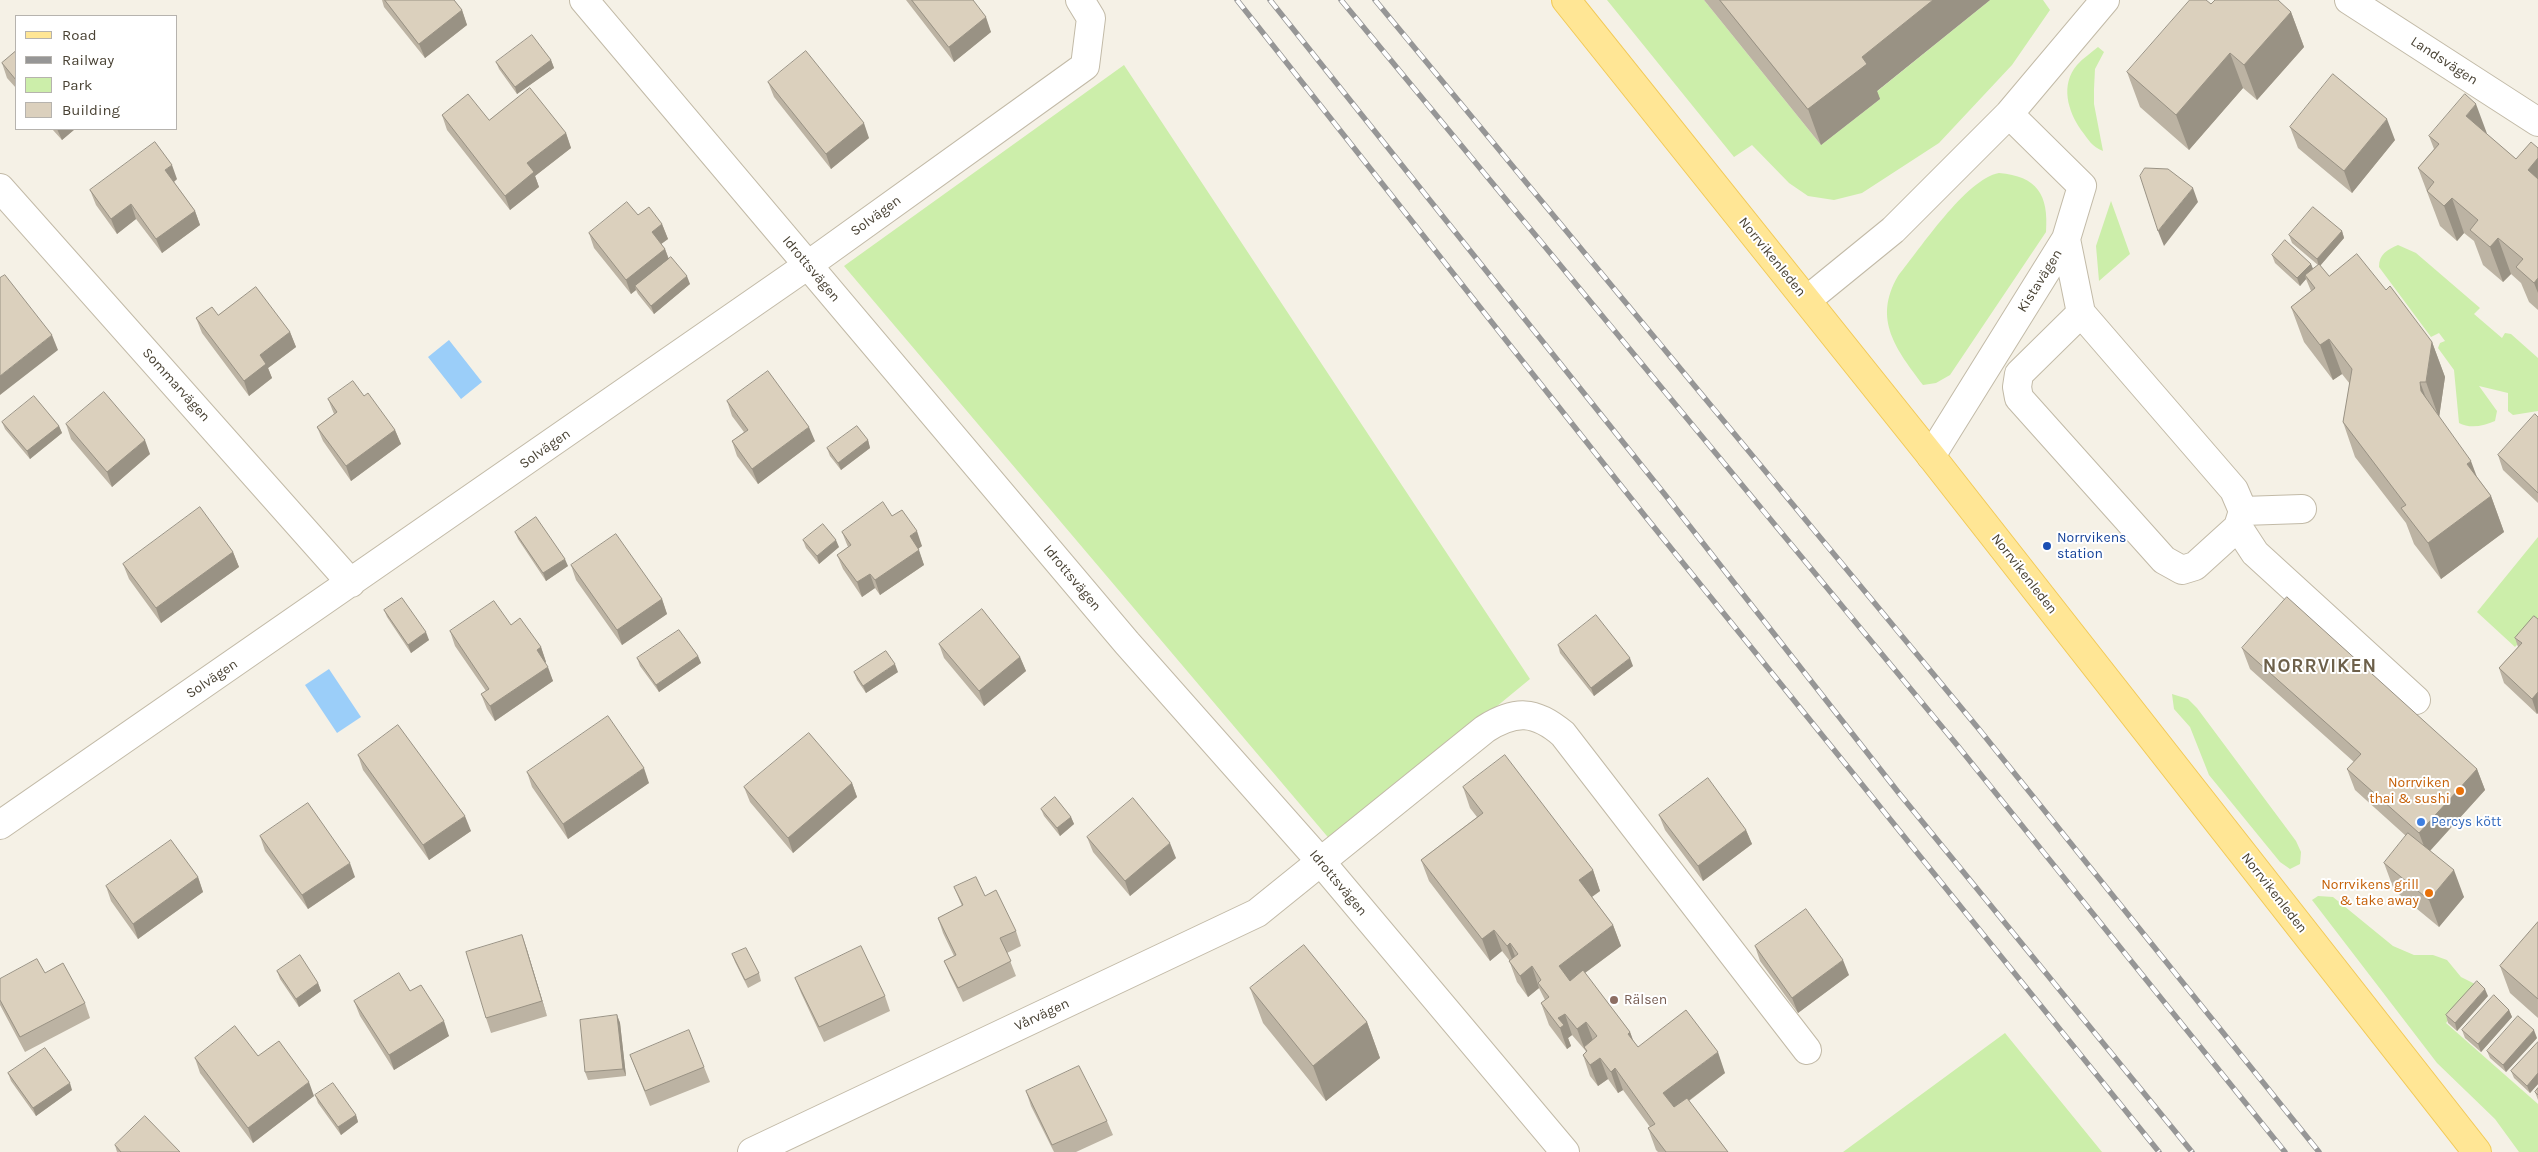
<!DOCTYPE html>
<meta charset="utf-8">
<style>
body{margin:0}
#map{position:relative;width:2538px;height:1152px;overflow:hidden;background:#f5f1e6;font-family:Karla,sans-serif}
canvas{display:block}
.legend{position:absolute;left:15px;top:15px;width:162px;height:115px;box-sizing:border-box;background:#fff;border:1px solid #b6b3ae;margin:0;padding:6px 9px;list-style:none;font-size:15px;color:#494234}
.legend li{display:flex;align-items:center;gap:10px;height:25px}
.legend b{width:25px;border:1px solid #b6b3ae}
</style>
<div id="map">
<canvas width="2538" height="1152"></canvas>
<ul class="legend">
<li><b style="height:6px;background:#ffe695"></b>Road</li>
<li><b style="height:6px;background:#969696"></b>Railway</li>
<li><b style="height:14px;background:#cea"></b>Park</li>
<li><b style="height:14px;background:#dbd0bd"></b>Building</li>
</ul>
</div>
<script>
const context = document.querySelector('canvas').getContext('2d');
context.lineJoin = 'round';
function fill(path, color) { context.fillStyle = color; context.fill(path, 'evenodd'); }
function stroke(path, color, width, dash) { context.strokeStyle = color; context.lineWidth = width; context.lineCap = dash ? 'butt' : 'round'; context.setLineDash(dash || []); context.stroke(path); }
function label(font, color, halo, rows, align = 'center') {
  context.font = font + ' Karla,sans-serif'; context.lineWidth = 4; context.setLineDash([]); context.textBaseline = 'middle'; context.strokeStyle = halo; context.fillStyle = color; for (const [text, x, y, turn = 0] of rows) {
    context.save(); context.translate(x, y); context.rotate((+turn || 0) * Math.PI / 180); context.textAlign = isNaN(turn) ? turn : align; if (halo) context.strokeText(text, 0, 0); context.fillText(text, 0, 0); context.restore();
  }
}
fill(new Path2D(`
 M1607 0H1704L1821 145 1880 99 1875 93 1990 0H2043L2050 10 2012 65 1939 143 1862 193 1834 200 1808 196 1789 183 1752 145 1734 157Z
 M2098 47 2104 52 2095 69 2094 89V104L2103 151C2092 147 2088 139 2081 130 2068 111 2060 85 2077 65 2083 58 2091 53 2098 47Z
 M1124 65 1530 679 1332 842 844 266Z
 M1999 173C2037 176 2049 195 2046 232L1950 375 1936 383 1923 385C1897 350 1872 320 1898 276 1920 249 1966 179 1999 173Z
 M2111 201 2130 254 2099 281 2096 246Z
 M2398 245 2416 253 2480 308 2474 314 2502 338 2505 333 2511 334 2538 358V411L2513 415 2508 411V393L2479 386 2497 411 2495 421C2484 426 2470 429 2459 423L2454 370 2438 348 2440 343 2445 341 2439 333 2431 337 2379 267C2379 254 2387 250 2398 245Z
 M2538 537V623L2515 647 2477 612Z
 M2172 694 2188 699 2197 708 2296 841 2301 852 2300 864 2290 869 2280 862 2209 775 2190 727 2174 709Z
 M2318 896 2333 897 2393 946 2414 955H2433L2447 960 2461 977 2479 986 2446 1023 2538 1104V1152H2519L2495 1119 2437 1063 2312 900Z
 M2005 1033 2102 1152H1843Z`), '#cea');
fill(new Path2D(`
 M449 340 482 382 461 399 428 357Z
 M329 669 361 717 337 733 305 685Z`), '#9bcef9');
const minor = new Path2D(`
 M584 0 1127 643 1321 862 1565 1152
 M2349 0 2538 122
 M0 188 351 583
 M2066 239 2081 313 2234 490 2243 511 2238 527 2195 566 2182 570 2164 560 2019 398 2017 387 2019 374 2081 313
 M1807 300 1893 230 2009 114 2105 0
 M1931 456 2066 239 2082 186 2009 114
 M2243 511 2302 509
 M2238 527 2255 553 2416 700
 M0 825 808 265 1085 66 1091 18 1080 0
 M752 1152 1257 913 1485 729C1515 710 1535 710 1563 734L1807 1050`);
const major = new Path2D(`
 M1566 0 1931 456 2477 1152`);
stroke(minor, '#c2baa7', 30);
stroke(major, '#f2ca57', 30);
stroke(minor, '#fff', 28);
stroke(major, '#ffe695', 28);
const rail = new Path2D(`
 M1237 0 1645 516 2159 1152
 M1270 0 1666 496 1898 792 2192 1152
 M1341 0 1957 745 2285 1152
 M1375 0 1978 728 2319 1152`);
stroke(rail, '#969696', 5.5);
stroke(rail, '#fff', 4, [11]);
fill(new Path2D(`
 M382 0H454L462 10 467 25 425 58 384 7Z
 M906 0H973L991 32 954 62Z
 M1704 0H1990L1877 91 1880 99 1821 145Z
 M2211 4 2291 12 2304 47 2257 100 2243 88 2189 150 2140 107 2127 72Z
 M16 51V88L7 78 2 63Z
 M551 60 554 68 517 94 499 69 496 62Z
 M768 82 869 138 831 169 774 97Z
 M442 115 489 120 566 133 571 148 535 176 539 187 510 210 447 130Z
 M2290 127 2395 140 2352 193 2298 148Z
 M52 129H75L62 140Z
 M2488 135 2516 159 2538 148V310L2529 302 2521 283 2511 274 2503 282 2483 265 2474 241 2464 233 2457 241 2440 226 2418 168 2434 149 2429 136Z
 M177 179 174 182 195 211 200 225 162 253 136 219 117 234 96 205 90 190Z
 M638 215 662 224 668 239 661 244 665 249 669 259 690 284 654 314 638 294 636 290 631 294 594 248 589 233Z
 M2342 231 2344 238 2320 266 2329 276 2386 290 2432 342 2445 377 2439 417 2477 477 2491 496 2504 532 2441 579 2414 544 2406 523 2355 457 2343 422 2350 384 2342 374 2333 380 2304 342 2291 307 2311 291 2306 279 2300 286 2275 263 2272 255 2311 264 2313 270 2318 265 2292 243 2289 235Z
 M218 315 290 332 296 347 268 368 272 378 249 396 202 333 196 318Z
 M364 396 395 430 401 444 351 481 323 441 317 427 334 414 328 399Z
 M727 401 815 441 758 484 737 456 732 441 744 432 732 416Z
 M2538 417V503L2503 470 2498 455Z
 M2 422 59 426 62 433 30 459 5 429Z
 M66 424 150 454 112 487 71 439Z
 M868 440 870 448 841 470 830 456 827 448Z
 M892 516 922 546 918 549 924 565 880 595 875 588 862 597 843 569 837 555 848 547 842 532Z
 M515 532 568 566 546 581 518 539Z
 M803 540 839 547 819 564 806 548Z
 M233 552 239 567 161 623 129 579 123 564Z
 M571 565 662 599 667 614 622 645 576 580Z
 M384 610 429 640 411 653 387 617Z
 M2538 619V713L2537 714 2504 683 2499 668 2518 647 2515 638Z
 M511 625 541 647 546 662 545 663 553 681 495 721 487 709 481 694 486 691 455 646 450 631Z
 M939 644 1020 657 1026 671 984 706 944 658Z
 M1558 645 1633 666 1594 696 1560 653Z
 M2242 648 2477 769 2485 790 2430 851 2464 897 2439 927 2394 890 2384 863 2406 836 2355 790 2347 769 2354 762 2250 669Z
 M698 656 701 663 659 692 640 666 637 658Z
 M854 672H898L866 693 857 680Z
 M358 755 471 831 429 860 363 770Z
 M527 772 649 783 568 839 532 787Z
 M852 783 857 797 793 853 750 802 744 787Z
 M1463 787 1593 870 1600 891 1592 897 1613 925 1621 946 1585 973 1630 1032 1633 1041 1638 1047 1725 1073 1689 1101 1728 1152H1658L1656 1150 1648 1128 1650 1127 1623 1090 1618 1093 1608 1079 1598 1086 1590 1076 1583 1055 1586 1052 1585 1050 1572 1035 1568 1038 1571 1046 1567 1049 1549 1025 1541 1003 1545 1000 1539 988 1528 997 1517 982 1509 960 1502 951 1490 961 1429 881 1421 860 1477 817 1470 808Z
 M1041 809 1071 817 1074 824 1060 836 1044 816Z
 M1659 815 1746 830 1752 844 1703 881 1665 830Z
 M260 836 355 877 308 909 265 851Z
 M1087 837 1176 858 1130 896 1093 852Z
 M198 877 203 892 138 939 111 901 106 886Z
 M954 887 985 896 1016 931 1021 946 1007 953 1016 976 963 1002 950 975 944 961 954 956 943 933 938 918 962 906Z
 M2538 922V1018L2510 993 2500 966Z
 M522 935 527 950 547 1016 491 1033 486 1018Z
 M1755 946 1849 975 1798 1013 1760 961Z
 M732 954 759 973 761 981 748 988 735 962Z
 M277 971 318 983 321 991 299 1007 280 979Z
 M45 973 85 1003 90 1018 25 1052 0 1005V979Z
 M795 978 885 996 890 1011 824 1042 801 993Z
 M1250 988 1367 1022 1380 1058 1326 1101 1263 1023Z
 M410 991 449 1036 394 1070 360 1016 354 1001Z
 M2488 996 2457 1031 2448 1023 2446 1015Z
 M2509 1010 2512 1017 2481 1052 2465 1038 2462 1030Z
 M617 1015 620 1023 626 1076 588 1080 585 1072Z
 M2537 1038 2506 1072 2490 1058 2487 1051Z
 M2538 1042V1084L2530 1093 2514 1078 2511 1071Z
 M630 1055 704 1067 710 1082 650 1106Z
 M258 1056 314 1096 253 1143 200 1073 195 1058Z
 M8 1073 72 1090 36 1116 11 1081Z
 M2538 1088V1100L2535 1092Z
 M1026 1091 1107 1121 1113 1135 1076 1152H1054L1031 1106Z
 M315 1095 356 1115 358 1122 341 1135 318 1103Z
 M115 1145 180 1152H117Z`), '#bcb3a3');
fill(new Path2D(`
 M1933 0H1990L1877 91 1880 99 1821 145 1808 109 1862 57Z
 M462 10 467 25 425 58 419 44Z
 M2291 12 2304 47 2257 100 2244 65Z
 M986 17 991 32 954 62 949 47Z
 M2230 53 2243 88 2189 150 2176 115Z
 M551 60 554 68 517 94 515 87Z
 M2476 104 2489 139 2466 116Z
 M2387 119 2395 140 2352 193 2344 171Z
 M864 123 869 138 831 169 826 154Z
 M57 129H75L62 140Z
 M566 133 571 148 535 176 539 187 510 210 505 196 527 163Z
 M2538 158V199L2528 170Z
 M172 165 177 179 170 185 165 170Z
 M2193 188 2198 202 2164 246 2158 231Z
 M2452 198 2464 233 2457 241 2444 206Z
 M131 204 136 219 117 234 111 219Z
 M195 211 200 225 162 253 156 239Z
 M662 224 668 239 657 247 652 232Z
 M2342 231 2344 238 2319 267 2317 259Z
 M2498 238 2511 274 2503 282 2490 247Z
 M665 249 670 263 635 286 636 290 631 294 626 280Z
 M2311 264 2314 271 2305 275 2306 279 2300 286 2297 278Z
 M687 276 690 284 654 314 651 306Z
 M2538 278V293L2534 283Z
 M290 332 296 347 268 368 272 378 249 396 244 381 260 355Z
 M52 335 58 350 0 395V376Z
 M2329 339 2342 374 2333 380 2320 345Z
 M2432 342 2445 377 2439 418 2426 382Z
 M2420 382 2433 417 2421 391Z
 M59 426 62 433 30 459 27 451Z
 M809 427 815 441 758 484 752 469Z
 M395 430 401 444 351 481 346 466Z
 M145 440 150 454 112 487 107 472Z
 M868 440 870 448 841 470 838 463Z
 M2471 461 2484 496 2467 464Z
 M2491 496 2504 532 2441 579 2428 543Z
 M917 531 922 546 915 551 910 536Z
 M836 540 839 547 819 564 817 556Z
 M919 550 924 565 880 595 875 580Z
 M233 552 239 567 161 623 156 608Z
 M565 559 568 566 546 581 543 573Z
 M870 574 875 588 862 597 857 582Z
 M662 599 667 614 622 645 617 630Z
 M426 632 429 640 411 653 408 645Z
 M541 647 546 662 542 665 537 650Z
 M698 656 701 663 659 692 656 685Z
 M1020 657 1026 671 984 706 979 691Z
 M1630 658 1633 666 1594 696 1591 688Z
 M895 664 898 672 866 693 863 686Z
 M548 667 553 681 495 721 490 706Z
 M2538 692V713L2537 714 2532 699Z
 M644 768 649 783 568 839 563 824Z
 M2477 769 2485 790 2427 854 2419 833Z
 M852 783 857 797 793 853 788 838Z
 M465 816 471 831 429 860 423 845Z
 M1071 817 1074 824 1060 836 1057 828Z
 M1746 830 1752 844 1703 881 1698 866Z
 M1170 843 1176 858 1130 896 1125 881Z
 M350 863 355 877 308 909 302 895Z
 M1593 870 1600 891 1586 901 1579 880Z
 M2454 870 2464 897 2439 927 2429 900Z
 M198 877 203 892 138 939 133 924Z
 M1613 925 1621 946 1566 987 1559 966Z
 M1494 930 1502 951 1490 961 1482 939Z
 M522 935 527 950 547 1016 542 1001Z
 M1510 943 1518 964 1515 967 1507 946Z
 M1843 960 1849 975 1798 1013 1792 998Z
 M1532 966 1539 988 1528 997 1520 976Z
 M318 983 321 991 299 1007 296 999Z
 M2485 989 2488 996 2457 1031 2455 1023Z
 M2509 1010 2512 1017 2481 1052 2478 1044Z
 M1565 1014 1572 1035 1568 1038 1571 1046 1567 1049 1560 1028 1558 1018Z
 M617 1015 620 1023 626 1076 623 1069Z
 M444 1021 449 1036 394 1070 389 1055Z
 M1367 1022 1380 1058 1326 1101 1313 1066Z
 M1586 1022 1594 1043 1584 1047 1585 1050 1577 1029Z
 M2534 1030 2537 1038 2506 1072 2503 1065Z
 M1630 1032 1638 1053 1628 1034Z
 M1718 1052 1725 1073 1671 1114 1663 1093Z
 M1600 1058 1608 1079 1598 1086 1590 1065Z
 M1615 1068 1623 1090 1618 1093 1611 1072Z
 M2538 1073V1084L2530 1093 2527 1086Z
 M309 1082 314 1096 253 1143 248 1128Z
 M70 1083 72 1090 36 1116 33 1108Z
 M356 1115 358 1122 341 1135 338 1127Z`), '#999284');
const building = new Path2D(`
 M385 0H454L462 10 419 44Z
 M912 0H973L986 17 949 47Z
 M1720 0H1933L1862 57 1867 64 1808 109Z
 M2190 0H2206L2211 4 2215 0H2278L2291 12 2244 65 2230 53 2176 115 2127 72Z
 M532 35 551 60 515 87 496 62Z
 M16 51V80L2 63Z
 M806 51 864 123 826 154 768 82Z
 M2333 74 2387 119 2344 171 2290 127Z
 M530 88 566 133 527 163 534 172 505 196 442 115 468 94 489 120Z
 M2465 94 2476 104 2466 116 2516 159 2531 142 2538 148V158L2528 170 2538 179V278L2534 283 2516 267 2523 259 2498 238 2490 247 2470 230 2478 220 2452 198 2444 206 2427 191 2434 182 2418 168 2439 144 2429 136Z
 M155 142 172 165 165 170 195 211 156 239 131 204 111 219 90 190Z
 M2145 168 2168 169 2193 188 2158 231 2140 176Z
 M627 202 638 215 649 207 662 224 652 232 665 249 626 280 589 233Z
 M2313 207 2342 231 2317 259 2289 235Z
 M2285 240 2311 264 2297 278 2272 255Z
 M2357 254 2386 290 2390 286 2432 342 2426 382H2420L2421 391 2471 461 2467 464 2491 496 2428 543 2401 508 2406 505 2343 422 2352 369 2329 339 2320 345 2291 307 2315 288 2305 275 2319 264 2329 276Z
 M671 257 687 276 651 306 635 286Z
 M5 275 52 335 0 376V278Z
 M256 287 290 332 260 355 266 364 244 381 196 318 212 307 218 315Z
 M768 371 809 427 752 469 732 441 748 430 727 401Z
 M353 381 364 396 368 393 395 430 346 466 317 427 337 412 328 399Z
 M104 392 145 440 107 472 66 424Z
 M34 396 59 426 27 451 2 422Z
 M2535 414 2538 417V493L2498 455Z
 M857 426 868 440 838 463 827 448Z
 M883 502 892 516 902 510 917 531 910 536 919 550 875 580 870 574 857 582 837 555 851 545 842 532Z
 M200 507 233 552 156 608 123 564Z
 M536 517 565 559 543 573 515 532Z
 M823 524 836 540 817 556 803 540Z
 M616 534 662 599 617 630 571 565Z
 M2287 597 2477 769 2419 833 2347 769 2361 754 2242 648Z
 M402 598 426 632 408 645 384 610Z
 M494 601 511 625 520 618 541 647 537 650 548 667 490 706 481 694 489 689 450 631Z
 M982 609 1020 657 979 691 939 644Z
 M1596 615 1630 658 1591 688 1558 645Z
 M2534 616 2538 619V692L2532 699 2499 668 2522 643 2515 638Z
 M679 630 698 656 656 685 637 658Z
 M886 651 895 664 863 686 854 672Z
 M608 716 644 768 563 824 527 772Z
 M398 725 465 816 423 845 358 755Z
 M809 733 852 783 788 838 744 787Z
 M1505 755 1593 870 1579 880 1613 925 1559 966 1570 981 1583 970 1630 1032 1628 1034 1638 1047 1686 1010 1718 1052 1663 1093 1674 1107 1687 1098 1728 1152H1666L1648 1128 1655 1124 1615 1068 1611 1072 1600 1058 1590 1065 1583 1055 1587 1051 1584 1047 1597 1036 1586 1022 1577 1029 1565 1014 1558 1018 1564 1025 1560 1028 1541 1003 1549 997 1538 983 1541 980 1532 966 1520 976 1509 961 1518 954 1510 943 1507 946 1494 930 1482 939 1421 860 1483 813 1463 787Z
 M1708 778 1746 830 1698 866 1659 815Z
 M1055 797 1071 817 1057 828 1041 809Z
 M1133 798 1170 843 1125 881 1087 837Z
 M308 803 350 863 302 895 260 836Z
 M2408 833 2454 870 2429 900 2384 863Z
 M171 840 198 877 133 924 106 886Z
 M976 877 985 896 996 890 1016 931 1000 938 1011 961 958 988 944 961 956 955 938 918 963 905 954 887Z
 M1806 909 1843 960 1792 998 1755 946Z
 M2538 922V999L2500 966Z
 M522 935 542 1001 486 1018 466 952Z
 M1304 945 1367 1022 1313 1066 1250 988Z
 M861 946 885 996 819 1027 795 978Z
 M746 948 759 973 745 980 732 954Z
 M300 955 318 983 296 999 277 971Z
 M37 959 45 973 63 963 85 1003 20 1037 0 1000V979Z
 M399 973 410 991 421 985 444 1021 389 1055 354 1001Z
 M2477 981 2485 989 2455 1023 2446 1015Z
 M2494 995 2509 1010 2478 1044 2462 1030Z
 M617 1015 623 1069 585 1072 580 1020Z
 M2518 1016 2534 1030 2503 1065 2487 1051Z
 M235 1026 258 1056 279 1041 309 1082 248 1128 195 1058Z
 M689 1030 704 1067 645 1091 630 1055Z
 M2538 1042V1073L2527 1086 2511 1071Z
 M45 1048 70 1083 33 1108 8 1073Z
 M1079 1066 1107 1121 1052 1145 1026 1091Z
 M333 1083 356 1115 338 1127 315 1095Z
 M2538 1088V1095L2535 1092Z
 M145 1116 180 1152H121L115 1145Z`);
fill(building, '#dbd0bd');
stroke(building, '#999284', 1);
for (const [x, y, r, color] of [
 [2047,546,5,"#1a4fb4"],
 [2460,791,5,"#e8710a"],
 [2421,822,5,"#3f7fe0"],
 [2429,893,5,"#e8710a"],
 [1614,1000,5,"#8d6e63"]
]) { const dot = new Path2D(); dot.arc(x, y, r, 0, 2 * Math.PI); context.fillStyle = color; context.fill(dot); stroke(dot, '#fff', 2); }
label('14px', '#494234', '#fff', [
 ["Landsvägen",2444,61,33],
 ["Solvägen",876,216,-36],
 ["Norrvikenleden",1772,257,51],
 ["Idrottsvägen",811,269,50],
 ["Kistavägen",2040,281,-58],
 ["Sommarvägen",176,385,48],
 ["Solvägen",545,449,-35],
 ["Norrvikenleden",2024,574,52],
 ["Idrottsvägen",1072,578,50],
 ["Solvägen",212,679,-34],
 ["Idrottsvägen",1338,883,50],
 ["Norrvikenleden",2274,893,52],
 ["Vårvägen",1042,1015,-25]
]);
label('14px', '#164399', '#fff', [
 ["Norrvikens",2057,538],
 ["station",2057,554]
], 'left');
label('14px', '#c56008', '#fff', [
 ["Norrviken",2450,783],
 ["thai & sushi",2450,799],
 ["Norrvikens grill",2419,885],
 ["& take away",2419,901]
], 'right');
label('14px', '#366cbe', '#fff', [
 ["Percys kött",2431,822]
], 'left');
label('14px', '#785e54', '#fff', [
 ["Rälsen",1624,1000]
], 'left');
context.letterSpacing = '1px';
label('bold 19px', '#6d604a', '#fff', [
 ["NORRVIKEN",2320,667]
]);
context.letterSpacing = '0px';
</script>
